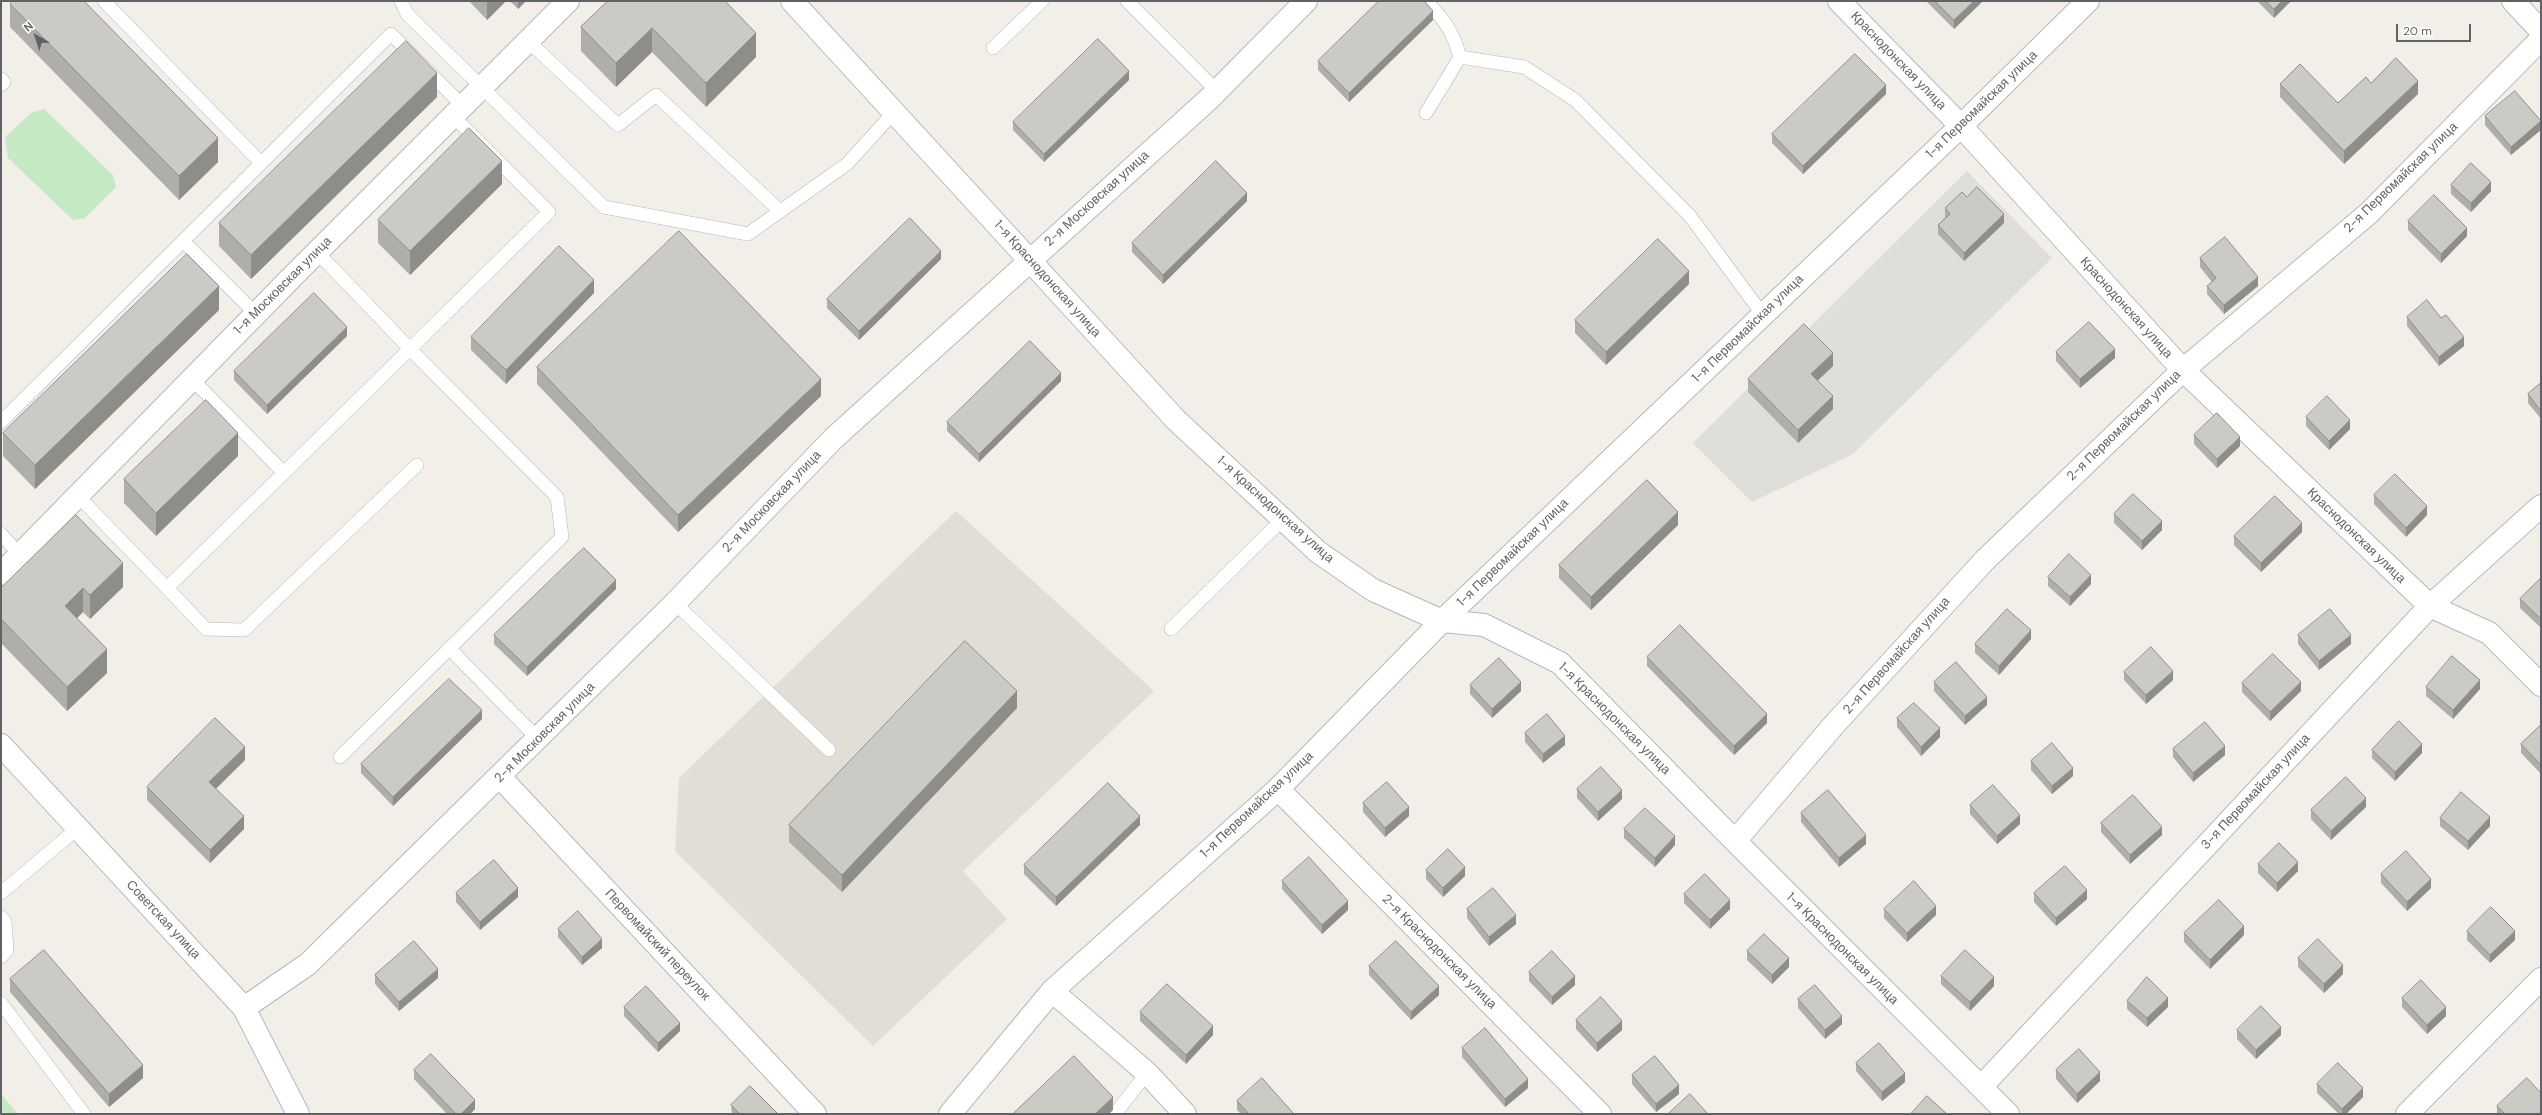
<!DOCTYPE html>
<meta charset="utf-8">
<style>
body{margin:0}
#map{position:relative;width:2542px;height:1115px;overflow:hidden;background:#f1efe8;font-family:"DM Sans",sans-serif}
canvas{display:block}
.frame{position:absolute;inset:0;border:2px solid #5f6368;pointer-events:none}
.north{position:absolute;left:16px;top:16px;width:40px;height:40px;-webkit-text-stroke:3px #fff;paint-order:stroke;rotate:321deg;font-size:11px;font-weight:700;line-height:16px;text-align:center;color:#5f6368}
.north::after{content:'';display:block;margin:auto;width:14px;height:18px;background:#5f6368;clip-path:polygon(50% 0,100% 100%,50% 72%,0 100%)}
.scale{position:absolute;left:2396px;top:24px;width:75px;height:18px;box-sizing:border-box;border:2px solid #5f6368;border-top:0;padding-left:5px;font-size:12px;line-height:14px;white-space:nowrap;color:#5f6368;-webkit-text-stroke:3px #fff;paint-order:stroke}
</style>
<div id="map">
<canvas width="2542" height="1115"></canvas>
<div class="frame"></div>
<div class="north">N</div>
<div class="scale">20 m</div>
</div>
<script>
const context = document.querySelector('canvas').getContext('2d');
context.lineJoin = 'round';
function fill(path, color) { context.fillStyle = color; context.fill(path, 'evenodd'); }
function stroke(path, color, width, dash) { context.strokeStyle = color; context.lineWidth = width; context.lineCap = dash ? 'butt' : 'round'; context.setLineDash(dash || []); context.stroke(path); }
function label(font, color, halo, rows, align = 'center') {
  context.font = font + ' "DM Sans",sans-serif'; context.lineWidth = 3; context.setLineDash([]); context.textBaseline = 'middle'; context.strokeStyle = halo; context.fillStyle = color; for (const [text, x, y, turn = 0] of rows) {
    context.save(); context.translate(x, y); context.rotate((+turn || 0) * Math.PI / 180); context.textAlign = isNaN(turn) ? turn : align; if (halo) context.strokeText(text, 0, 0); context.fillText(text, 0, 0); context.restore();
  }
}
fill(new Path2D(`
 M1967 171 2052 258 1853 454 1752 502 1693 443Z`), '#e0deda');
fill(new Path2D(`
 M956 511 1154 691 963 871 1007 919 873 1046 675 851 679 778Z`), '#e1ded6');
fill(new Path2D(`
 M44 109 113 175 116 187 85 218 73 220 8 158 5 137 31 113Z
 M1 1094 18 1114H1Z`), '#c5e8c5');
const service = new Path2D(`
 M104 1 261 163
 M401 1 407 14 604 207 748 234 847 164 894 112
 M1127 1 1217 91
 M1425 1C1444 18 1453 32 1460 57
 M528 41 618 125 656 95 780 211
 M993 48 1042 1
 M1 79 4 82 1 85
 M1426 113 1460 57 1524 67 1575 100 1690 216 1763 315
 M183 241 391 34 463 106
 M317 252 410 349 557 497 562 537 340 757
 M192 379 284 473
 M1 422 183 241 256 314
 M78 496 167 588 549 212 453 116
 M1 534 20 555
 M167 588 206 629 244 630 417 465
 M675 603 829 750
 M1171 629 1283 519
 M449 648 538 739
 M1 893 78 828
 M1 917 5 922 7 950 1 957
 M1 1003 84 1114
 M1115 1114 1147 1073`);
const minor = new Path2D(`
 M792 1 1176 420 1318 552 1373 590 1442 621 1484 625 1560 663 1735 841 2008 1114
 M1839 1 1961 126 2183 370 2430 606 2489 633 2541 685
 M2513 1 2541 31
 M1 574 291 278 568 1
 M1 745 244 1008 298 1114
 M500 777 815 1114
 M1278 789 1600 1114
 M1735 841 1833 726 1985 560 2183 370 2369 213 2541 39
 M1052 991 1147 1073 1185 1114
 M244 1008 308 964 675 603 834 438 1210 98 1306 1
 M1981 1087 2430 606 2541 506
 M950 1114 1052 991 1278 789 1442 621 1961 126 2088 1
 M2407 1114 2541 979`);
stroke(service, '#b5b8bc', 14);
stroke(minor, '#b5b8bc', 24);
stroke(service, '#fff', 13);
stroke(minor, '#fff', 22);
fill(new Path2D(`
 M469 1H506L487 20Z
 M510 1H526L518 9Z
 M608 1 756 57 706 107 652 52 616 87 581 51V27Z
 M1926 1H1983L1954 29Z
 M2257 1H2291L2274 18Z
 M10 4 218 162 179 200 10 27Z
 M1433 20 1349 102 1318 70V61Z
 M1129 80 1044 162 1013 130V122Z
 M2371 83 2418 94 2344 164 2280 97V84L2338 103Z
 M1886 94 1803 174 1772 143V134Z
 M437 97 251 279 219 246V223Z
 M2485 116 2541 121 2511 155 2485 125Z
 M502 184 410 275 378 243V220Z
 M2451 185 2491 191 2471 212 2451 194Z
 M1967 197 2004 223 1964 261 1938 234V225L1945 218V208Z
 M1247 201 1163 284 1132 252V243Z
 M2408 221 2467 236 2441 263 2408 230Z
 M2200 258 2258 286 2224 314 2207 294V286L2212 282 2200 267Z
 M941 259 859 340 827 308V299Z
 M1689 284 1606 365 1575 333V320Z
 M594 293 506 384 471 350V337Z
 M219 310 35 489 3 456V433Z
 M2407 317 2464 346 2439 366 2407 326Z
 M347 336 267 414 234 380V371Z
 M2056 352 2115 358 2080 388 2056 361Z
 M1833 366 1818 380 1833 409 1798 443 1748 392V379Z
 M537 367 821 396 678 532 537 384Z
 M1061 381 979 462 947 431V422Z
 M2541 383V419L2528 403V394Z
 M2306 417 2350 429 2329 450 2306 426Z
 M2194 435 2240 446 2217 468 2194 444Z
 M238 456 156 536 124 503V479Z
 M2374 495 2427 515 2406 537 2374 504Z
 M2114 514 2162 530 2142 550 2114 523Z
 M1678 525 1591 610 1559 578V565Z
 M2302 532 2261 572 2234 545V536Z
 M2048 577 2091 584 2070 606 2048 586Z
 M2541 578V628L2520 608V599Z
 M123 587 90 619 83 612 77 618 107 673 67 711 1 643V588Z
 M616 589 527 676 494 644V635Z
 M2298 635 2351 644 2319 670 2298 644Z
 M2031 639 1999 675 1975 653V644Z
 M1647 657 1767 723 1734 755 1647 666Z
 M2124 672 2173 680 2146 704 2124 680Z
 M1934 682 1987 705 1965 725 1934 691Z
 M2242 683 2301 691 2270 721 2242 692Z
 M1470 685 1521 691 1492 718 1470 694Z
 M2426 687 2480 689 2453 719 2426 696Z
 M1017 708 842 892 789 842V825Z
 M1897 718 1940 737 1921 756 1897 727Z
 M482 719 393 806 361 773V764Z
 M2541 725V774L2521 753V744Z
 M1525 733 1565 745 1543 763 1525 742Z
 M2173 749 2225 755 2193 782 2173 757Z
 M2372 750 2422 753 2395 781 2372 758Z
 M245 760 216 789 244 829 210 863 147 800V787Z
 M2031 761 2073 776 2052 794 2031 770Z
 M1577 789 1622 799 1598 821 1577 798Z
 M1363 803 1409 816 1385 837 1363 812Z
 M1970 805 2020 824 1997 844 1970 814Z
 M2366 807 2331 840 2311 819V810Z
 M1801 813 1866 844 1839 867 1801 822Z
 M2440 818 2490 826 2468 850 2440 826Z
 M2101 823 2162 835 2130 864 2101 832Z
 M1140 825 1056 906 1024 874V865Z
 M1624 829 1675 845 1655 867 1624 838Z
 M2258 864 2298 871 2277 892 2258 873Z
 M1426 870 1465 876 1443 897 1426 879Z
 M2381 874 2431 888 2407 911 2381 883Z
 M1282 881 1348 910 1322 934 1282 889Z
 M456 893 518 897 480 930 456 902Z
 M2034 893 2087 899 2056 926 2034 902Z
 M1684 894 1730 909 1710 929 1684 903Z
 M1467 909 1516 924 1489 946 1467 918Z
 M1884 909 1936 915 1907 942 1884 918Z
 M558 929 602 948 582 965 558 937Z
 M2467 931 2515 940 2490 963 2467 940Z
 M2184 933 2244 935 2210 969 2184 942Z
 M1747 951 1789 967 1772 984 1747 960Z
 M2298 958 2343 974 2324 993 2298 967Z
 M1369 966 1439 995 1411 1020 1369 975Z
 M1529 972 1575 985 1552 1005 1529 981Z
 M375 975 438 978 399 1011 375 984Z
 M1941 976 1994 986 1970 1011 1941 984Z
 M10 979 143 1078 109 1107 10 992Z
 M2402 998 2446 1016 2427 1034 2402 1007Z
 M1798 999 1842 1024 1825 1039 1798 1008Z
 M2127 1001 2168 1007 2147 1027 2127 1009Z
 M624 1007 680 1031 658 1052 624 1016Z
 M1140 1012 1213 1035 1186 1064 1140 1021Z
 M1576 1020 1622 1030 1597 1052 1576 1029Z
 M2237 1030 2281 1035 2256 1059 2237 1039Z
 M1462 1048 1528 1088 1505 1107 1462 1057Z
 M1856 1063 1905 1082 1882 1101 1856 1071Z
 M414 1070 475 1109 470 1114H447L414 1079Z
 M2056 1070 2100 1081 2077 1103 2056 1079Z
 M1632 1075 1679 1094 1656 1112 1632 1084Z
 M2317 1084 2363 1097 2346 1114H2339L2317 1093Z
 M1237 1101 1294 1114H1241L1237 1110Z
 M731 1105 778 1114H732Z
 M2497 1106 2541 1114H2497Z`), '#afaea9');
fill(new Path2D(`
 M487 1H506L487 20Z
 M518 1H526L518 9Z
 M1974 1H1983L1954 29V20Z
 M2282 1H2291L2274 18V9Z
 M1433 11V20L1349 102V93Z
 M652 28V52L616 87V63Z
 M756 33V57L706 107V83Z
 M1129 71V80L1044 162V154Z
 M437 73V97L251 279V255Z
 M2418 81V94L2344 164V151Z
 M1886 85V94L1803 174V166Z
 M2541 121V130L2511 155V147Z
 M218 138V162L179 200V176Z
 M502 161V184L410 275V251Z
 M2491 182V191L2471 212V203Z
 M1247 193V201L1163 284V275Z
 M2004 214V223L1964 261V253Z
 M2467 228V236L2441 263V254Z
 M941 251V259L859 340V331Z
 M1689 271V284L1606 365V352Z
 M2258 277V286L2224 314V305Z
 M594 280V293L506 384V370Z
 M219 286V310L35 489V465Z
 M347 327V336L267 414V405Z
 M2464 337V346L2439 366V357Z
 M2115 349V358L2080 388V379Z
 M1833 353V366L1811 387V374Z
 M1061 373V381L979 462V454Z
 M821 379V396L678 532V515Z
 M1833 396V409L1798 443V430Z
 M2350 420V429L2329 450V441Z
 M238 433V456L156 536V513Z
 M2240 437V446L2217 468V459Z
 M2427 506V515L2406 537V528Z
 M1678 512V525L1591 610V597Z
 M2162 521V530L2142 550V541Z
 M2302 523V532L2261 572V563Z
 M123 563V587L90 619V595Z
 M2091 575V584L2070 606V597Z
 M616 580V589L527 676V667Z
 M83 588V612L65 630V606Z
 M2031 630V639L1999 675V666Z
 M2351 635V644L2319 670V661Z
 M107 649V673L67 711V687Z
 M2173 671V680L2146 704V695Z
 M2480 680V689L2453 719V710Z
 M1521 682V691L1492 718V709Z
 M2301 682V691L2270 721V712Z
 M1017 691V708L842 892V875Z
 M1987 697V705L1965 725V716Z
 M482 710V719L393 806V797Z
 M1767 714V723L1734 755V746Z
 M1940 728V737L1921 756V747Z
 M1565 736V745L1543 763V754Z
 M2422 744V753L2395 781V772Z
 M2225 746V755L2193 782V773Z
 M245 747V760L209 795V782Z
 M2073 768V776L2052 794V786Z
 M1622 790V799L1598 821V812Z
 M2366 798V807L2331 840V831Z
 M1409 807V816L1385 837V828Z
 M2020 815V824L1997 844V836Z
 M244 816V829L210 863V850Z
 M1140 816V825L1056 906V897Z
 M2490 817V826L2468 850V841Z
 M2162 827V835L2130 864V855Z
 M1866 835V844L1839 867V858Z
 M1675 836V845L1655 867V858Z
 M2298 862V871L2277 892V883Z
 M1465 867V876L1443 897V888Z
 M2431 879V888L2407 911V902Z
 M518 888V897L480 930V922Z
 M2087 890V899L2056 926V918Z
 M1730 900V909L1710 929V920Z
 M1348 901V910L1322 934V925Z
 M1936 906V915L1907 942V933Z
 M1516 915V924L1489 946V937Z
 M2244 926V935L2210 969V960Z
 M2515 931V940L2490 963V955Z
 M602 939V948L582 965V957Z
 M1789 958V967L1772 984V975Z
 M2343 965V974L2324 993V984Z
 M438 969V978L399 1011V1002Z
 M1575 976V985L1552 1005V997Z
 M1994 977V986L1970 1011V1002Z
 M1439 986V995L1411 1020V1012Z
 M2168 998V1007L2147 1027V1018Z
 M2446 1007V1016L2427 1034V1025Z
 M1842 1016V1024L1825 1039V1030Z
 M1622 1021V1030L1597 1052V1043Z
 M680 1023V1031L658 1052V1043Z
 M1213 1026V1035L1186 1064V1055Z
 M2281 1027V1035L2256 1059V1050Z
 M143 1065V1078L109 1107V1094Z
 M2100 1072V1081L2077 1103V1094Z
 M1905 1073V1082L1882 1101V1092Z
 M1528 1079V1088L1505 1107V1099Z
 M1679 1085V1094L1656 1112V1104Z
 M2363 1088V1097L2346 1114H2342V1109Z
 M1113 1097V1110L1109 1114H1095Z
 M475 1100V1109L470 1114H461Z`), '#8f8d8a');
const building = new Path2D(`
 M13 1H84L218 138 179 176 10 4Z
 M608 1H725L756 33 706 83 652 28 616 63 581 27Z
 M1379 1H1424L1433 11 1349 93 1318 61Z
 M1935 1H1974L1954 20Z
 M2266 1H2282L2274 9Z
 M1098 39 1129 71 1044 154 1013 122Z
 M406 41 437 73 251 255 219 223Z
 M1855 54 1886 85 1803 166 1772 134Z
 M2396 58 2418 81 2344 151 2280 84 2300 64 2338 103 2366 77 2371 83Z
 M2515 91 2541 121 2511 147 2485 116Z
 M469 128 502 161 410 251 378 220Z
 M1216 161 1247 193 1163 275 1132 243Z
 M2471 163 2491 182 2471 203 2451 185Z
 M1977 187 2004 214 1964 253 1938 225 1950 214 1945 208 1962 192 1967 197Z
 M2434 195 2467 228 2441 254 2408 221Z
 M910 218 941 251 859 331 827 299Z
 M679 231 821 379 678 515 537 367Z
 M2225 237 2258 277 2224 305 2207 286 2216 278 2200 258Z
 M1658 239 1689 271 1606 352 1575 320Z
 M559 246 594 280 506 370 471 337Z
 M187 254 219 286 35 465 3 433Z
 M314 293 347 327 267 405 234 371Z
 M2427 300 2441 318 2446 315 2464 337 2439 357 2407 317Z
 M2089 322 2115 349 2080 379 2056 352Z
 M1804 324 1833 353 1811 374 1833 396 1798 430 1748 379Z
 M1030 341 1061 373 979 454 947 422Z
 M2541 383V411L2528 394Z
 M2327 396 2350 420 2329 441 2306 417Z
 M206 400 238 433 156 513 124 479Z
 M2217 413 2240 437 2217 459 2194 435Z
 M2395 474 2427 506 2406 528 2374 495Z
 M1647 480 1678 512 1591 597 1559 565Z
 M2133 494 2162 521 2142 541 2114 514Z
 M2275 496 2302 523 2261 563 2234 536Z
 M76 515 123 563 90 595 83 588 65 606 107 649 67 687 1 619V588Z
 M584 548 616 580 527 667 494 635Z
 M2069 554 2091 575 2070 597 2048 577Z
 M2541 578V619L2520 599Z
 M2007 609 2031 630 1999 666 1975 644Z
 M2330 609 2351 635 2319 661 2298 635Z
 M1680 625 1767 714 1734 746 1647 657Z
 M965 641 1017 691 842 875 789 825Z
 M2151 647 2173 671 2146 695 2124 672Z
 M2273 654 2301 682 2270 712 2242 683Z
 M2452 656 2480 680 2453 710 2426 687Z
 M1499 658 1521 682 1492 709 1470 685Z
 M1956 662 1987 697 1965 716 1934 682Z
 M449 679 482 710 393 797 361 764Z
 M1914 703 1940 728 1921 747 1897 718Z
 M1547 714 1565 736 1543 754 1525 733Z
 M215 718 245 747 209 782 244 816 210 850 147 787Z
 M2399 721 2422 744 2395 772 2372 750Z
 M2205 722 2225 746 2193 773 2173 749Z
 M2541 725V765L2521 744Z
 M2052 743 2073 768 2052 786 2031 761Z
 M1601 767 1622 790 1598 812 1577 789Z
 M2346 777 2366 798 2331 831 2311 810Z
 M1387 782 1409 807 1385 828 1363 803Z
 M1108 783 1140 816 1056 897 1024 865Z
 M1993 785 2020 815 1997 836 1970 805Z
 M1828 790 1866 835 1839 858 1801 813Z
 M2461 792 2490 817 2468 841 2440 818Z
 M2133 795 2162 827 2130 855 2101 823Z
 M1645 808 1675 836 1655 858 1624 829Z
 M2279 843 2298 862 2277 883 2258 864Z
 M1448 849 1465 867 1443 888 1426 870Z
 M2406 851 2431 879 2407 902 2381 874Z
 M1309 857 1348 901 1322 925 1282 881Z
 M494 860 518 888 480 922 456 893Z
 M2065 866 2087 890 2056 918 2034 893Z
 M1705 874 1730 900 1710 920 1684 894Z
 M1914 881 1936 906 1907 933 1884 909Z
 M1493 888 1516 915 1489 937 1467 909Z
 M2219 900 2244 926 2210 960 2184 933Z
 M2491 907 2515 931 2490 955 2467 931Z
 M578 911 602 939 582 957 558 929Z
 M1764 934 1789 958 1772 975 1747 951Z
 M2318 939 2343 965 2324 984 2298 958Z
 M414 941 438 969 399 1002 375 975Z
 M1396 941 1439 986 1411 1012 1369 966Z
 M44 950 143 1065 109 1094 10 979Z
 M1965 950 1994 977 1970 1002 1941 976Z
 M1552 951 1575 976 1552 997 1529 972Z
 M2147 977 2168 998 2147 1018 2127 1001Z
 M2421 980 2446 1007 2427 1025 2402 998Z
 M1167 984 1213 1026 1186 1055 1140 1012Z
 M1815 985 1842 1016 1825 1030 1798 999Z
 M646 986 680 1023 658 1043 624 1007Z
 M1601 997 1622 1021 1597 1043 1576 1020Z
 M2261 1006 2281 1027 2256 1050 2237 1030Z
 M1485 1028 1528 1079 1505 1099 1462 1048Z
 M1879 1043 1905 1073 1882 1092 1856 1063Z
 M2079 1049 2100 1072 2077 1094 2056 1070Z
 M431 1054 475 1100 461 1114H456L414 1070Z
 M1074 1056 1113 1097 1095 1114H1013Z
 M1655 1056 1679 1085 1656 1104 1632 1075Z
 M2338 1063 2363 1088 2342 1109 2317 1084Z
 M1262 1078 1294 1114H1249L1237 1101Z
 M2527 1078 2541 1093V1113L2540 1114H2505L2497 1106Z
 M750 1086 778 1114H740L731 1105Z
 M1690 1094 1708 1114H1668Z
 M1927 1096 1947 1114H1911Z`);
fill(building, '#cccac5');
stroke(building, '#8f8d8a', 1);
label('13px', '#5f6368', '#fff', [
 ["Краснодонская улица",1898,61,46],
 ["1-я Первомайская улица",1982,105,-44],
 ["2-я Первомайская улица",2401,178,-44],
 ["2-я Московская улица",1097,199,-42],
 ["1-я Краснодонская улица",1047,279,48],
 ["1-я Московская улица",283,286,-45],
 ["Краснодонская улица",2126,308,48],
 ["1-я Первомайская улица",1748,329,-44],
 ["2-я Первомайская улица",2124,426,-44],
 ["2-я Московская улица",772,502,-46],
 ["1-я Краснодонская улица",1275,510,42],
 ["Краснодонская улица",2356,536,44],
 ["1-я Первомайская улица",1513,553,-44],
 ["2-я Первомайская улица",1897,656,-48],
 ["1-я Краснодонская улица",1614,719,45],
 ["2-я Московская улица",545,733,-45],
 ["3-я Первомайская улица",2256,792,-47],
 ["1-я Первомайская улица",1257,805,-43],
 ["Советская улица",163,920,47],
 ["Первомайский переулок",657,945,47],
 ["1-я Краснодонская улица",1842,949,45],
 ["2-я Краснодонская улица",1439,952,45]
]);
</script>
